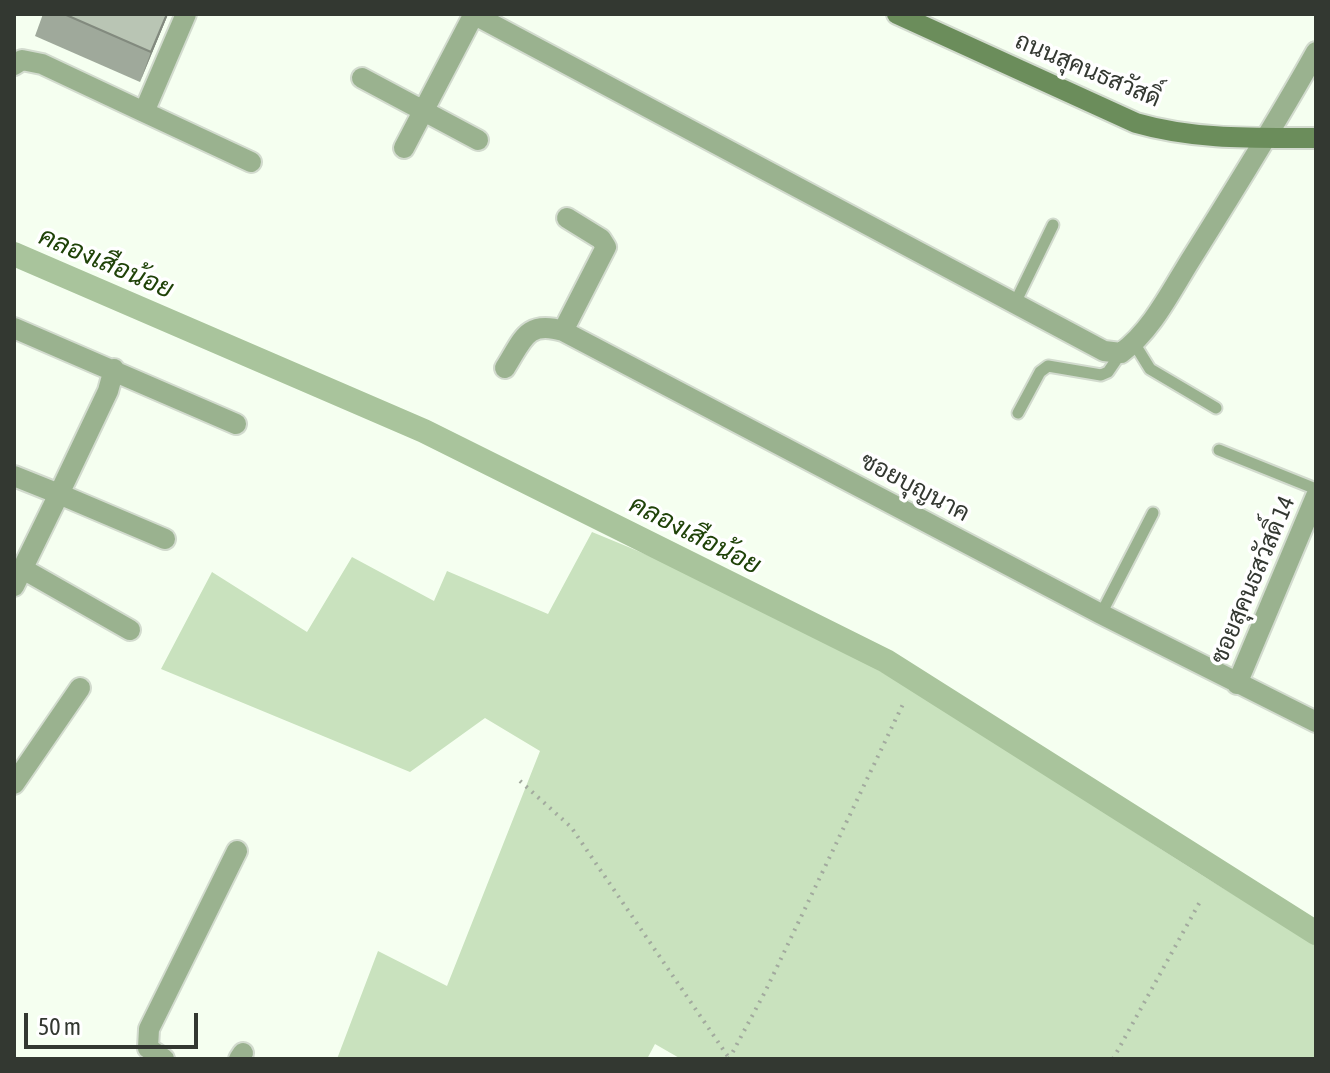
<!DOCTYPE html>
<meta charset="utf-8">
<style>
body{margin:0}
#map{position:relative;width:1330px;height:1073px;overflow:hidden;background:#f5fff0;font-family:"Asap Condensed",sans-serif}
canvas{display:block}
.frame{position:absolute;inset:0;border:16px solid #333831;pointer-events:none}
.scale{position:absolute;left:24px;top:1013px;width:174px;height:36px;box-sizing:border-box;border:4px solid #333831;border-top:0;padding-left:10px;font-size:24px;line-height:28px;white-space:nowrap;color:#333831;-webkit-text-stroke:6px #fff;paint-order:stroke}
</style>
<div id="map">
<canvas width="1330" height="1073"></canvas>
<div class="frame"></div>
<div class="scale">50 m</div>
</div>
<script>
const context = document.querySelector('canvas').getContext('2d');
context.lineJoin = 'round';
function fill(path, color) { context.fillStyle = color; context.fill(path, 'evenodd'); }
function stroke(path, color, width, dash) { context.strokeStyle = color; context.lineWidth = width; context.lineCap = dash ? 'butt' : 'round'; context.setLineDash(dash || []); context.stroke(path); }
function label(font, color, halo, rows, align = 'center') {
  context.font = font + ' "Asap Condensed",Sarabun,sans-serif'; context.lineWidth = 7; context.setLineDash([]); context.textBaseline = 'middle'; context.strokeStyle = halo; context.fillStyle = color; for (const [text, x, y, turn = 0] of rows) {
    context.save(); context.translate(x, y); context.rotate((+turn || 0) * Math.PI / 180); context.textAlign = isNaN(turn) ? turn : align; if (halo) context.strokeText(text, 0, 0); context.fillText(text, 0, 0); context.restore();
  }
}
fill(new Path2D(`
 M592 532C691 572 788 617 880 671 1028 757 1166 859 1316 943V1059H681L655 1044 647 1059H337L378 951 447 986 540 751 485 718 410 772 161 669 212 572 307 632 352 557 434 601 447 571 548 614Z`), '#c9e2be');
stroke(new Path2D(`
 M14 254 424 431 886 661 1316 933`), '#a9c49c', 24);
const lane = new Path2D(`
 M1015 303 1053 225
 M1134 343 1150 369 1216 408
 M1018 413 1040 372 1048 366 1101 375 1108 372 1121 353
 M1219 450 1316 489
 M1101 614 1153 513`);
const street = new Path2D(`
 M473 14 1104 351 1121 353C1152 331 1172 289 1193 256 1235 189 1277 122 1316 52
 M14 65 22 60 42 64 144 112 186 14
 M362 78 478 140
 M144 112 251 162
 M404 148 474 14
 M14 328 236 424
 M563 331 606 247 601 239 567 218
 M505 368C523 340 526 320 563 331L1101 614 1316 722
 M14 476 59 494 108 391 114 369
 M23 569 130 630
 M14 586 59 494 165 539
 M1237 684 1316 496
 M14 784 80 688
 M164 1059 148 1048 149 1029 237 851
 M239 1059 243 1053`);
const secondary = new Path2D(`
 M897 14 1136 123C1195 140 1254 138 1316 138`);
stroke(lane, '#d2dbce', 15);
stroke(street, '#d2dbce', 24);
stroke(secondary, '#d2dbce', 24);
stroke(new Path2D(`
 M520 781 571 827 729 1058
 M729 1059 765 992 903 704
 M1113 1059 1202 898`), '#a2aa9e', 4, [2, 6]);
stroke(lane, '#9ab28f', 11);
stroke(street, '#9ab28f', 20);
stroke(secondary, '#6b8d5b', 20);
fill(new Path2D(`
 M43 14H168L140 82 35 36Z`), '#9fa99b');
fill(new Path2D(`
 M167 14H168L140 82 151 52Z`), '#828a7e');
const building = new Path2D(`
 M64 14H167L151 52Z`);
fill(building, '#b9c5b4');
stroke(building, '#828a7e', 2);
label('24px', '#333831', '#fff', [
 ["ถนนสุคนธสวัสดิ์",1088,70,23],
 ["ซอยบุญนาค",915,487,28],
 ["ซอยสุคนธสวัสดิ์ 14",1253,580,-67]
]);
label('italic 26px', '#1f4208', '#fff', [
 ["คลองเสือน้อย",106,263,23],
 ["คลองเสือน้อย",695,535,27]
]);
</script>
